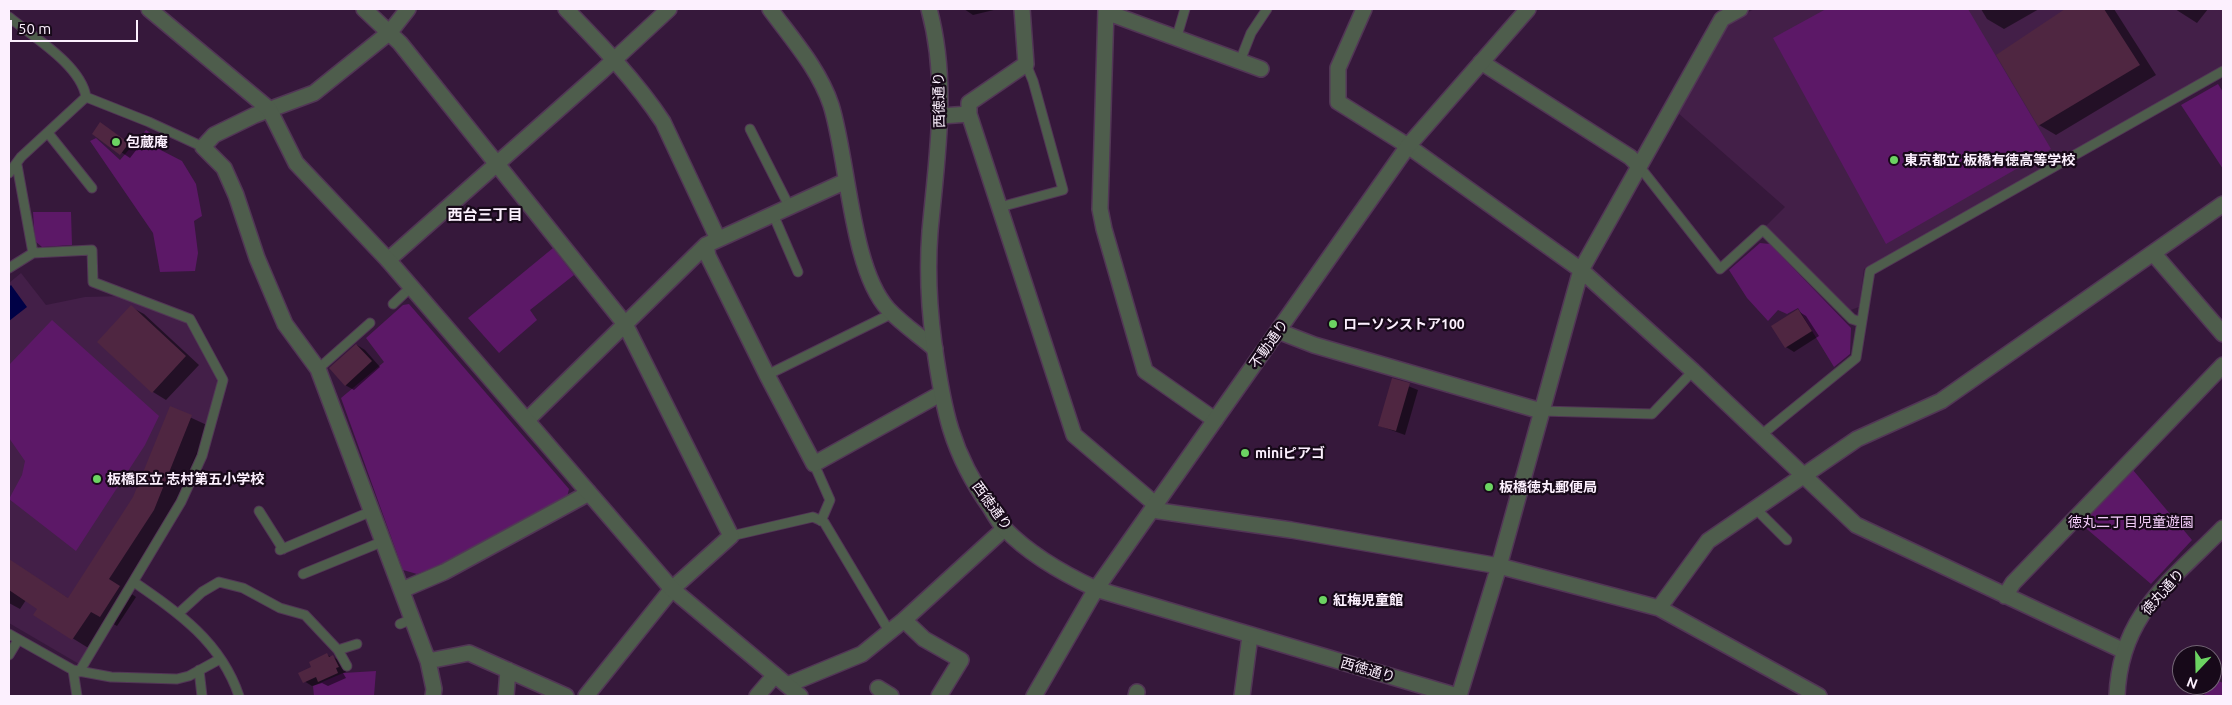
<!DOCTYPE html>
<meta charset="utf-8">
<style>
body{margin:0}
#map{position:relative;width:2232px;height:705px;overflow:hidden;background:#36183b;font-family:Ubuntu,sans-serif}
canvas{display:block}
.frame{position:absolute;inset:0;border:10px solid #fcf0fe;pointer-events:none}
.north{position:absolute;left:2172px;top:645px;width:50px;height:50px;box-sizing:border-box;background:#170919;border:1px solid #736575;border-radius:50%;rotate:201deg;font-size:14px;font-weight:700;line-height:20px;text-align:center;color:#fcf0fe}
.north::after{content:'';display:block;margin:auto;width:18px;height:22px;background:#6cd362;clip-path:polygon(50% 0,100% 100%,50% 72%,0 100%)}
.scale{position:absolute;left:10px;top:20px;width:128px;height:22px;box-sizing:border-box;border:2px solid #fcf0fe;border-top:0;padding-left:6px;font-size:15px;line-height:18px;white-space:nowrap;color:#fcf0fe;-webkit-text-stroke:4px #170919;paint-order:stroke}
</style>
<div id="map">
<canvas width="2232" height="705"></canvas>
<div class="frame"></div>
<div class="north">N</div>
<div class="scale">50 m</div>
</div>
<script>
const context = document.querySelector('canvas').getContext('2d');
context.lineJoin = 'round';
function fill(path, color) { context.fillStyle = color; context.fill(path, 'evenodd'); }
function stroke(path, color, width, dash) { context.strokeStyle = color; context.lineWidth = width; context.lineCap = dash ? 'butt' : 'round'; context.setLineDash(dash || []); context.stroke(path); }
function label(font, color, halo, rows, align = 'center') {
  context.font = font + ' Ubuntu,"Noto Sans JP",sans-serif'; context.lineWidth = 4.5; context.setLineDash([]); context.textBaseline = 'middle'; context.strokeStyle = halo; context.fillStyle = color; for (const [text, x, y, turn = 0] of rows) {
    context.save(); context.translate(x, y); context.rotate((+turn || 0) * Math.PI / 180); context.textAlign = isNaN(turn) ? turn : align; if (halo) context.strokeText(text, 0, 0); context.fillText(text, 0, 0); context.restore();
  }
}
fill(new Path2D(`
 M1754 9H2223V66L1864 269 1859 307 1848 311 1766 226 1785 207 1678 113 1729 23Z
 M21 273 46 305 85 297 122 296 187 323 218 380 206 431 173 506 131 580 79 664 9 623V283Z`), '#431f48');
fill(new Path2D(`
 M1826 9H1968L2051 149 1886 244 1773 38Z
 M2218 84 2223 92V169L2181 105Z
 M146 130 154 135 151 145 182 161 196 184 202 216 194 221 198 253 195 271 160 272 153 233 90 141 96 138 120 160Z
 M33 212H71L72 245 42 247 35 241Z
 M1760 243 1770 244 1851 328 1850 354 1834 367 1798 308 1787 314 1778 310 1768 321 1747 298 1729 270Z
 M553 248 574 275 530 310 537 320 499 353 468 318Z
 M409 304 569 489 567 497 458 558 417 574 403 570 341 398 384 362 366 338 403 305Z
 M52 320 159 416 145 445 76 551 9 499 22 475 25 461 9 438V365Z
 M2133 470 2192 540 2151 584 2081 524Z
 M376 671 374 696H314L313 686 343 673Z
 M2212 678 2223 683V696H2204L2208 685H2212Z`), '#5c1867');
fill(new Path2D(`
 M11 285 27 307 9 321V287Z`), '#000146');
fill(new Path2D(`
 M964 9H998L973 15Z
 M1981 9H2039L2004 29 1987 19Z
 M2067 9H2114L2156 75 2056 135 2039 125 1997 55Z
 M2175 9H2208L2197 23Z
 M109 129 137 149 130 158 94 134Z
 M131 307 144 314 199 365 166 400 153 392 99 342Z
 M1798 311 1806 316 1819 336 1794 352 1786 347Z
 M357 345 365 350 380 367 354 390 345 385Z
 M1393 380 1418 390 1405 435 1380 426Z
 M170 408 209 426 171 520 126 590 136 597 117 626 108 621 90 649 35 615 39 608 26 600 20 609 9 603V560L69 599 134 498Z
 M327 655 342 661 346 672 343 673 346 678 328 686 322 683 312 686 304 681 313 667Z`), '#0007');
fill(new Path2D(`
 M2065 9H2104L2140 65 2038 126 1996 55Z
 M100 122 129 143 120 155 92 134Z
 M131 305 186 356 152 393 97 342Z
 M1798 309 1812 331 1785 348 1771 326Z
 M356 344 372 361 345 386 329 368Z
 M1392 378 1410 383 1396 431 1378 426Z
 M170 406 192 415 154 510 109 579 120 586 100 617 91 612 72 640 33 615 37 609 9 590V559L68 598 133 497Z
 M327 653 329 657 333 655 339 667 336 668 338 673 318 682 316 677 303 683 298 673 311 667 309 662Z`), '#4f2641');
const service = new Path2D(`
 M9 17C32 36 81 65 86 97L21 157 9 173
 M1177 36 1185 9
 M1240 61 1251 33 1267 9
 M86 97 149 122 203 147
 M750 129 789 206
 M48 133 92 188
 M17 165 33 253
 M1639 166 1720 269 1763 230 1852 319 1861 322
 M1000 207 1063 190 1033 81 1026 64
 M773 214 798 272
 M9 268 33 253 92 250 93 282 190 319 223 380 202 456 181 502 79 672
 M393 304 411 287
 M318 369 370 323
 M767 375 893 313
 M1541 411 1652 414 1693 371
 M1760 436 1856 358 1870 271 2223 71
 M814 464 830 500 821 521
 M1755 508 1787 540
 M259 511 283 549
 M731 536 813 517 824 522 889 631
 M280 550 372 511
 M303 574 384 541
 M134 582C179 613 221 642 239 696
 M179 613 202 592 219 582 243 588 280 608 305 615 338 650 347 666
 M400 624 412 619
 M9 634 73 670 111 677 177 679 189 676 220 659
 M338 650 357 644
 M9 655 18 640
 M73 670 77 696
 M199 670 202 696`);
const minor = new Path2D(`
 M364 9 400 43 625 324 731 536 672 589 586 696
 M408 9 390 32 314 93 255 115 214 135 203 147 224 168 236 195 257 258 285 324 318 369 428 661 434 689 433 696
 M566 9C600 44 636 81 663 122L718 239
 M770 9C792 39 819 69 831 105 848 158 851 269 888 309 902 324 920 336 935 349
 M1106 9 1100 209 1104 229 1145 371 1215 420
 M1364 9 1338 68V102L1408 146 1581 270 1693 371 1856 525 2124 651
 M1106 12 1261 69
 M1481 62 1630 157 1639 166
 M969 114V103L1026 64 1022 9
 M941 116 969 114 1074 435 1155 504
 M706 245 708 256 767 375 814 464 940 394
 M2153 253 2223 334
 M388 260 602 71 669 9
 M1278 331 1314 345 1541 411
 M527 420 706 245 846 181
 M1152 510 1291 530 1499 566 1659 608 1819 696
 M402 590 444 572 589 493
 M2005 596 2013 583 2223 365
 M1659 608 1708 541 1857 439 1941 401 2223 204
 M904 620 924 639 961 660 939 696
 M428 661 469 653 566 696
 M787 685 862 654 904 620 1004 529
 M878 688 891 696
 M506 696 508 670
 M757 696 775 675
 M1136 696 1137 692
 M1242 696 1250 636
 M1459 696 1499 566 1581 270 1722 19 1740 9`);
const tertiary = new Path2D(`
 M149 9 269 109 296 163 388 260 672 589 800 696
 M929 9C949 82 937 156 930 231 927 269 929 307 934 344 943 409 951 452 990 507 994 514 999 523 1005 529 1030 555 1064 574 1096 589L1457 696
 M1034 696 1096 589 1408 146 1528 9
 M2117 696C2120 615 2170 582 2223 528`);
stroke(service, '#523656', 11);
stroke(minor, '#523656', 18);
stroke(tertiary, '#523656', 18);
stroke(service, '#4e5d4c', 9);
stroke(minor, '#4e5d4c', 15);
stroke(tertiary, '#4e5d4c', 15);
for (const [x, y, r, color] of [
 [116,142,5,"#6cd362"],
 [1894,160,5,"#6cd362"],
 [1333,324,5,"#6cd362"],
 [1245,453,5,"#6cd362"],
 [97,479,5,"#6cd362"],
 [1489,487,5,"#6cd362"],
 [1323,600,5,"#6cd362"]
]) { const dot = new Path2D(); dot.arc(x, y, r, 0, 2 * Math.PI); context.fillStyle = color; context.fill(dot); stroke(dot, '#170919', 2); }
label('14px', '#fcf0fe', '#170919', [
 ["西徳通り",939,100,-91],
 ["不動通り",1269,344,-55],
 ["西徳通り",992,506,54],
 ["徳丸通り",2163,592,-48],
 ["西徳通り",1368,670,16]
]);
label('bold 14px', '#fcf0fe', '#170919', [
 ["包蔵庵",126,142],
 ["東京都立 板橋有徳高等学校",1904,160],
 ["ローソンストア100",1343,324],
 ["miniピアゴ",1255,453],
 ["板橋区立 志村第五小学校",107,479],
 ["板橋徳丸郵便局",1499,487],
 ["紅梅児童館",1333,600]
], 'left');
label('14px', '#f2cbf8', '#170919', [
 ["徳丸二丁目児童遊園",2131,522]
]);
label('bold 15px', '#fcf0fe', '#170919', [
 ["西台三丁目",485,215]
]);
</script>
